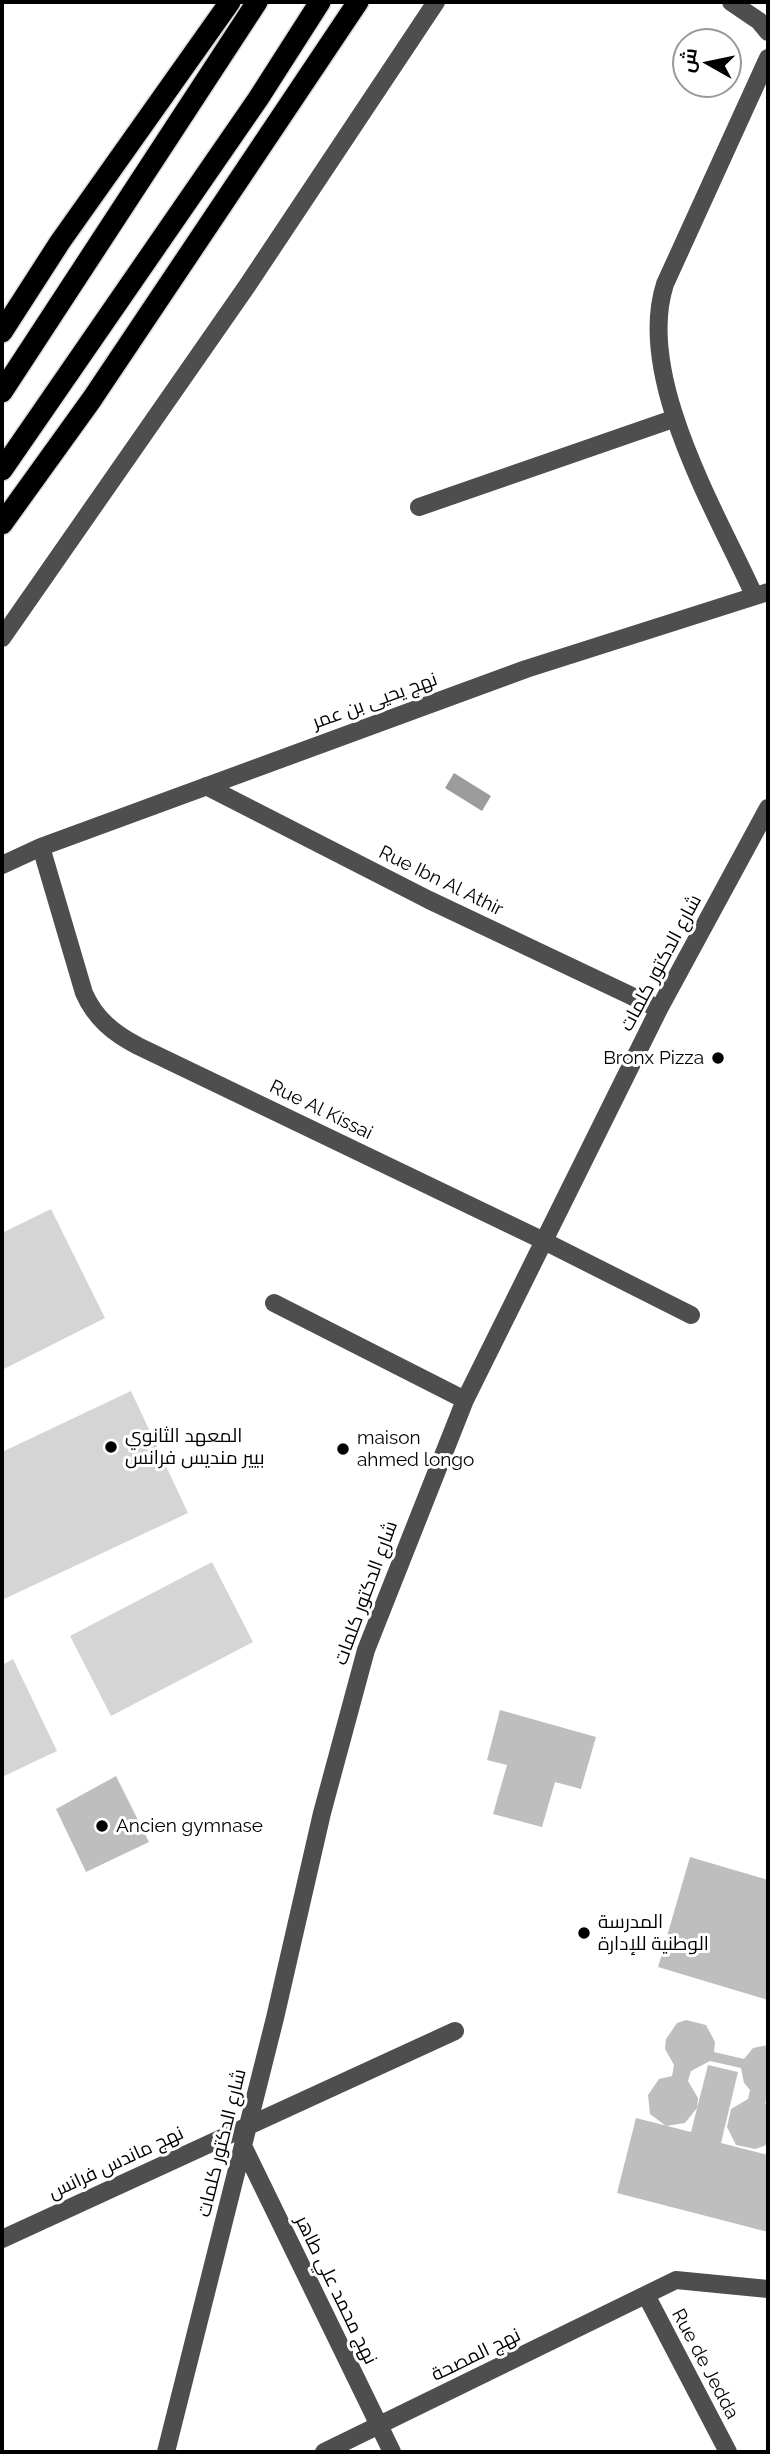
<!DOCTYPE html>
<meta charset="utf-8">
<style>
body{margin:0}
#map{position:relative;width:770px;height:2454px;overflow:hidden;background:#fff;font-family:Raleway,Cairo,sans-serif}
canvas{display:block}
.frame{position:absolute;inset:0;border:4px solid #000;pointer-events:none}
.north{position:absolute;left:672px;top:28px;width:70px;height:70px;box-sizing:border-box;background:#fff;border:2px solid #999;border-radius:50%;rotate:279deg;font-size:19px;font-weight:700;line-height:28px;text-align:center;color:#000}
.north::after{content:'';display:block;margin:auto;width:24px;height:32px;background:#000;clip-path:polygon(50% 0,100% 100%,50% 72%,0 100%)}
</style>
<div id="map">
<canvas width="770" height="2454"></canvas>
<div class="frame"></div>
<div class="north">ش</div>
</div>
<script>
const context = document.querySelector('canvas').getContext('2d');
context.lineJoin = 'round';
function fill(path, color) { context.fillStyle = color; context.fill(path, 'evenodd'); }
function stroke(path, color, width, dash) { context.strokeStyle = color; context.lineWidth = width; context.lineCap = dash ? 'butt' : 'round'; context.setLineDash(dash || []); context.stroke(path); }
function label(font, color, halo, rows, align = 'center') {
  context.font = font + ' Raleway,Cairo,sans-serif'; context.lineWidth = 6; context.setLineDash([]); context.textBaseline = 'middle'; context.strokeStyle = halo; context.fillStyle = color; for (const [text, x, y, turn = 0] of rows) {
    context.save(); context.translate(x, y); context.rotate((+turn || 0) * Math.PI / 180); context.textAlign = isNaN(turn) ? turn : align; if (halo) context.strokeText(text, 0, 0); context.fillText(text, 0, 0); context.restore();
  }
}
fill(new Path2D(`
 M51 1209 105 1318 2 1370V1233Z
 M131 1391 188 1513 2 1600V1452Z
 M212 1562 253 1642 111 1716 70 1636Z
 M13 1659 57 1751 2 1777V1665Z`), '#d5d5d5');
fill(new Path2D(`
 M454 773 491 796 482 811 445 788Z`), '#9c9c9c');
fill(new Path2D(`
 M500 1710 596 1737 581 1789 555 1782 542 1827 493 1814 507 1765 487 1760Z
 M116 1776 149 1842 86 1872 56 1809Z
 M690 1857 768 1880V2000L658 1967Z
 M686 2020 706 2025 715 2042 714 2052 744 2059 753 2048 768 2045V2095L765 2103 768 2106V2143L764 2146 755 2149 736 2145 727 2127 731 2109 748 2099 750 2090 744 2083 741 2068 710 2061 691 2071 688 2081 698 2098 697 2108 685 2123 666 2126 650 2114 648 2095 659 2079 672 2076 674 2065 665 2049 666 2039 677 2023Z
 M708 2065 738 2072 721 2143 768 2155V2232L617 2193 636 2118 691 2132Z`), '#bebebe');
const highway = new Path2D(`
 M2 332 60 242 230 2
 M2 392 257 2
 M2 470 258 99 320 2
 M2 524 92 399 358 2`);
stroke(highway, '#dbdbdb', 24);
stroke(new Path2D(`
 M731 2 759 21 768 32
 M419 507 673 419
 M754 595C716 511 635 377 665 284L768 58
 M2 638 247 286 436 2
 M206 786 429 900 659 1009
 M41 847 84 993C95 1018 113 1033 138 1046L544 1241 691 1315
 M2 865 41 847 526 669 768 592
 M274 1303 465 1400
 M243 2146 392 2452
 M2 2239 455 2031
 M646 2295 728 2452
 M166 2452 275 2018 322 1813 366 1650 465 1400 659 1009 768 808
 M324 2452 676 2280 768 2289`), '#4e4e4e', 18);
stroke(highway, '#000', 21);
for (const [x, y, r, color] of [
 [718,1058,7,"#000"],
 [111,1447,7,"#000"],
 [343,1449,7,"#000"],
 [102,1826,7,"#000"],
 [584,1933,7,"#000"]
]) { const dot = new Path2D(); dot.arc(x, y, r, 0, 2 * Math.PI); context.fillStyle = color; context.fill(dot); stroke(dot, '#fff', 2.5); }
label('19px', '#000', '#fff', [
 ["نهج يحيى بن عمر",375,701,-20],
 ["Rue Ibn Al Athir",441,881,26],
 ["شارع الدكتور كلمات",661,963,-62],
 ["Rue Al Kissai",321,1110,26],
 ["شارع الدكتور كلمات",366,1593,-70],
 ["شارع الدكتور كلمات",222,2143,-76],
 ["نهج ماندس فرانس",116,2163,-25],
 ["نهج محمد علي طاهر",336,2290,64],
 ["نهج المصحة",476,2355,-26],
 ["Rue de Jedda",705,2364,62]
]);
label('19px', '#000', '#fff', [
 ["Bronx Pizza",704,1058,"right"],
 ["المعهد الثانوي",125,1436],
 ["بيير منديس فرانس",125,1458],
 ["maison",357,1438],
 ["ahmed longo",357,1460],
 ["Ancien gymnase",116,1826],
 ["المدرسة",598,1922],
 ["الوطنية للإدارة",598,1944]
], 'left');
</script>
